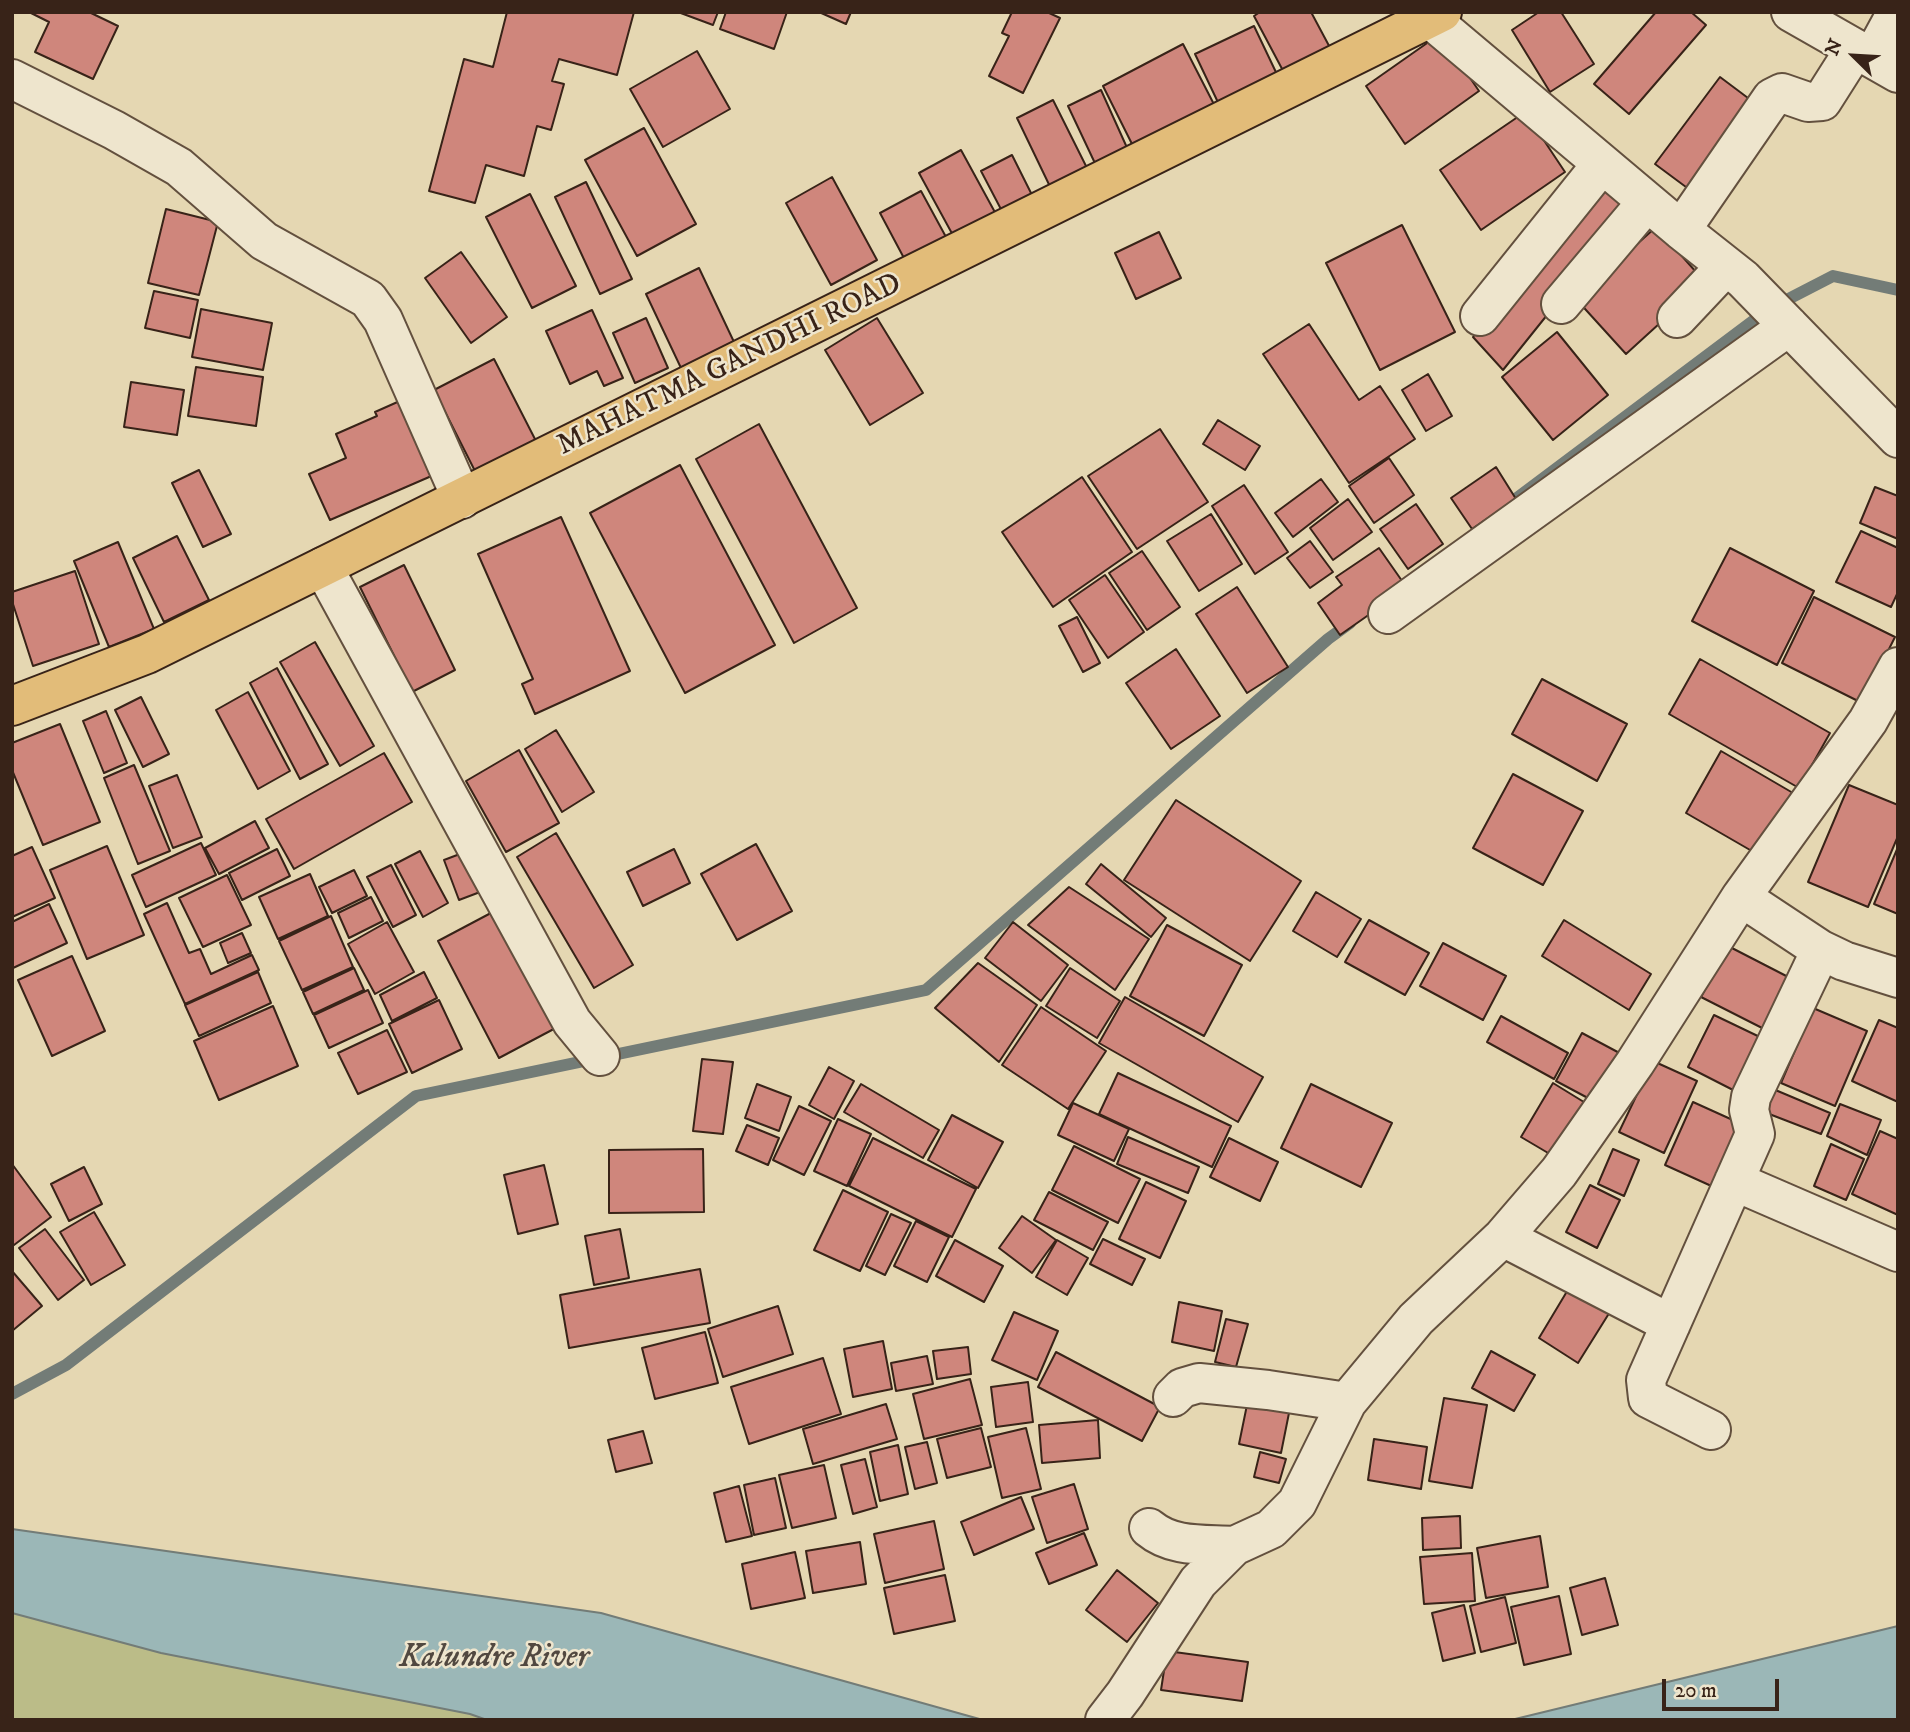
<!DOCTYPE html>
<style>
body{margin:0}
#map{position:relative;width:1910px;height:1732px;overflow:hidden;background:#e5d7b2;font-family:"IM FELL DW Pica",serif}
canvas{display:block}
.frame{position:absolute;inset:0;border:14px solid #382318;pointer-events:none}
.north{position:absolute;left:1819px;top:21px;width:70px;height:70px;-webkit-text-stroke:5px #eee5cd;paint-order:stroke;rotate:294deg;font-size:19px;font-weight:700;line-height:28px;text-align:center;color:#382318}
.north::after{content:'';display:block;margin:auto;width:24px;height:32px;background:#382318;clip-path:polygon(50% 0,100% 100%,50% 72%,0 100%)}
.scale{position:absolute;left:1662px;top:1679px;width:117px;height:32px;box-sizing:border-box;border:4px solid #382318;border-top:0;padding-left:9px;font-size:21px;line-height:24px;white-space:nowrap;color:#382318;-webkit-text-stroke:5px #eee5cd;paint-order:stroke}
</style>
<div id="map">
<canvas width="1910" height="1732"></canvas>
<div class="frame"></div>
<div class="north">N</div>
<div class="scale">20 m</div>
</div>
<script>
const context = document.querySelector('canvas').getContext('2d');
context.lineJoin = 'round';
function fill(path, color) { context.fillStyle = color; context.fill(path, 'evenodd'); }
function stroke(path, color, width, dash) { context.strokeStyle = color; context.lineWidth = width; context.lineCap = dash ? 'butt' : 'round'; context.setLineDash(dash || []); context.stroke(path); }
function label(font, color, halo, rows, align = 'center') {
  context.font = font + ' "IM FELL DW Pica",serif'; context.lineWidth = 5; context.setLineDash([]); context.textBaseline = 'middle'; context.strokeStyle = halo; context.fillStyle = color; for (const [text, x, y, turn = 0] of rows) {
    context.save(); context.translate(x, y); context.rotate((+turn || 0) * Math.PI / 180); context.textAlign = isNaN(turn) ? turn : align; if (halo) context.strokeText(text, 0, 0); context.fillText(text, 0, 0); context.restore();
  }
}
fill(new Path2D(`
 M12 1613 161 1653 470 1714 487 1720H12Z`), '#bbbc88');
const water = new Path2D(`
 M12 1529 601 1613 983 1720H487L470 1714 161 1653 12 1613Z
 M1898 1626V1720H1511Z`);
fill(water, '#9bb7b7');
stroke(water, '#737c77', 2);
stroke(new Path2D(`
 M1513 501 1769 309 1833 276 1898 290
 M12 1394 66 1365 416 1096 926 990 1328 639 1350 623`), '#737c77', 12);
const building = new Path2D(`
 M29 12H89L118 26 93 79 35 52 49 22Z
 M507 12H634L617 75 559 59 552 81 564 84 551 130 537 126 524 176 486 165 475 203 429 191 464 59 493 67Z
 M678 12H718L713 25Z
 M726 12H787L774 49 720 29Z
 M819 12H851L846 24Z
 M1012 12H1047L1060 18 1023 93 989 76 1009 36 1002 33Z
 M1260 12H1311L1335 57 1289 82 1254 16Z
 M1539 12H1561L1594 64 1550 92 1512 30Z
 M1656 12H1691L1706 25 1629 114 1594 84Z
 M1254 26 1283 87 1224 115 1195 54Z
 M1440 34 1479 91 1405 144 1366 86Z
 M1183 44 1221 118 1140 160 1103 86Z
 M697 51 730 109 663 147 630 89Z
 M1720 77 1756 104 1690 190 1655 164Z
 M1101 90 1133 161 1101 176 1068 106Z
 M1053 100 1093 180 1056 199 1017 118Z
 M1525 112 1565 172 1481 230 1440 170Z
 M644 128 696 224 637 256 585 160Z
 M961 150 997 216 955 239 919 173Z
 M1012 155 1034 199 1004 215 981 171Z
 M832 177 877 260 831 285 786 203Z
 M586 182 632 279 600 294 555 197Z
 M1592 182 1632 209 1503 370 1473 337Z
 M921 191 946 237 905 260 880 213Z
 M530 194 576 286 532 308 486 217Z
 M166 209 218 222 199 295 148 283Z
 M1402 225 1455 332 1380 370 1326 263Z
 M1656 227 1705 282 1626 354 1576 299Z
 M1159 232 1181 278 1136 299 1115 253Z
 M461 252 507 317 471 343 425 278Z
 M699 268 734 342 681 368 646 294Z
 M154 291 198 300 190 338 145 328Z
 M201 309 272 323 263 370 192 357Z
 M592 310 623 378 604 386 597 371 570 384 546 331Z
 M646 318 668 368 635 383 613 333Z
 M877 318 923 393 870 425 825 350Z
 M1309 324 1359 400 1380 386 1415 439 1349 483 1263 354Z
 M1557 332 1608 395 1553 440 1502 377Z
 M494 359 537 443 477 475 434 390Z
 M196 367 263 377 256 426 188 416Z
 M1428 374 1452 416 1426 431 1402 390Z
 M131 382 184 390 177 435 124 427Z
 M411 396 443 471 330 520 309 474 346 458 336 434 377 416 375 412Z
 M1218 420 1260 446 1245 470 1203 444Z
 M759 424 857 608 794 643 696 459Z
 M1160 429 1208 502 1137 549 1088 476Z
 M1389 458 1414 495 1374 523 1349 486Z
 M680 465 775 645 685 693 590 513Z
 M1496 467 1516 499 1472 529 1451 498Z
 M199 470 231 534 203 547 172 483Z
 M1082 477 1132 552 1053 607 1002 532Z
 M1321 479 1338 502 1293 537 1275 513Z
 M1244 485 1288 552 1255 574 1212 506Z
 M1875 487 1898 496V539L1860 523Z
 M1348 499 1372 532 1333 560 1310 528Z
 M1416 504 1443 544 1408 569 1380 529Z
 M1211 514 1242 564 1199 591 1167 541Z
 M561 517 630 671 535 714 522 684 533 679 478 554Z
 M1861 531 1898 548V592L1891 607 1836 582Z
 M177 536 209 600 164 622 133 558Z
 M1310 541 1333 572 1310 588 1287 558Z
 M118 542 154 629 109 647 74 561Z
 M1379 548 1407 588 1340 635 1318 603 1342 585 1336 577Z
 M1730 548 1814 591 1777 665 1692 621Z
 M1142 551 1180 607 1147 630 1109 573Z
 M404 565 455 670 412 692 360 587Z
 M75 571 99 644 33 666 12 601V592Z
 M1105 575 1144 632 1108 658 1069 600Z
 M1237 587 1288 667 1247 693 1196 614Z
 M1814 597 1895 637 1862 703 1782 663Z
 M1077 617 1100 663 1083 672 1059 626Z
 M315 642 374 746 340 766 280 662Z
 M1176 649 1220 716 1171 749 1126 683Z
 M1700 659 1830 733 1799 788 1669 714Z
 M277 668 328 764 300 779 250 683Z
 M1542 679 1627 724 1597 781 1512 734Z
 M248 692 290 771 258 789 216 710Z
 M141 697 169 754 143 767 115 710Z
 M106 711 127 763 104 773 83 721Z
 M60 724 100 822 43 845 12 770V743Z
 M556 730 594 792 562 812 525 749Z
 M519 750 559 823 506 852 466 781Z
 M1721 751 1793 793 1757 854 1686 813Z
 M384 753 412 802 294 869 266 819Z
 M134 765 170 851 138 864 104 778Z
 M1513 774 1583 811 1543 885 1473 848Z
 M177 775 202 837 173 848 149 786Z
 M1849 785 1898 805V836L1868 907 1808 882Z
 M1176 800 1301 881 1250 961 1124 880Z
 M255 821 269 848 219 874 205 848Z
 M556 833 633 965 594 988 517 857Z
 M201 843 216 875 146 907 132 875Z
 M756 844 792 911 737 940 701 874Z
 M107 846 144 935 87 959 50 870Z
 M32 847 55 898 12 917V856Z
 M1898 847V914L1874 904Z
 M277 849 290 876 242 900 229 873Z
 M473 849 488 889 459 900 444 860Z
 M674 849 690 883 643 906 627 872Z
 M420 851 448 903 423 917 395 864Z
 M1101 864 1166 918 1151 937 1086 884Z
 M391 865 416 915 393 927 367 877Z
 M354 870 367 896 332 913 319 887Z
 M310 874 328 916 278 939 259 897Z
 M227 875 251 925 203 947 179 898Z
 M1069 887 1149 939 1115 990 1028 925Z
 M1316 892 1361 919 1337 957 1293 931Z
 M371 897 383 921 349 938 338 913Z
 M167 903 189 953 200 949 211 974 252 955 259 970 185 1004 144 914Z
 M49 904 67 943 13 968 12 922Z
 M506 905 567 1022 499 1058 438 941Z
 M331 916 353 967 302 990 279 941Z
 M1369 920 1429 953 1405 995 1345 962Z
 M1564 920 1651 974 1629 1010 1542 956Z
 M387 922 414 972 375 994 348 944Z
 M1013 922 1068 965 1041 1001 985 958Z
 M1167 925 1242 965 1204 1036 1130 996Z
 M242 933 251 953 228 963 220 943Z
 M1443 943 1506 976 1483 1020 1420 986Z
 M1728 946 1796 981 1770 1032 1701 997Z
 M72 956 105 1031 52 1056 18 980Z
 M978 963 1037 1005 999 1062 935 1008Z
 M354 968 364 990 313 1014 303 992Z
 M1070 968 1120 1001 1097 1038 1046 1006Z
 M258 972 271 1003 199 1036 185 1005Z
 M424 972 437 998 392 1021 380 995Z
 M368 990 383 1023 329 1048 314 1015Z
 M1125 997 1263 1077 1238 1122 1099 1043Z
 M439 1000 462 1049 412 1073 389 1024Z
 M273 1006 298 1066 219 1100 194 1041Z
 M1041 1007 1106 1051 1068 1109 1002 1065Z
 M1813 1008 1867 1031 1835 1106 1781 1083Z
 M1714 1015 1764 1039 1737 1092 1688 1067Z
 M1501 1016 1568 1053 1554 1079 1487 1042Z
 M1879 1020 1898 1028V1102L1852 1081Z
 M387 1030 407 1072 358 1094 338 1053Z
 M1582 1033 1627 1057 1601 1105 1556 1081Z
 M702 1059 733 1062 723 1134 693 1131Z
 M1653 1061 1697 1081 1664 1153 1619 1132Z
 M829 1067 854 1081 834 1119 809 1105Z
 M1118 1073 1231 1126 1212 1167 1099 1114Z
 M1553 1083 1592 1107 1560 1160 1521 1137Z
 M757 1084 791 1097 779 1131 745 1118Z
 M861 1084 939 1130 923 1158 844 1112Z
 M1311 1084 1392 1123 1361 1187 1281 1148Z
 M1773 1089 1830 1113 1821 1134 1764 1112Z
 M1693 1102 1746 1126 1718 1189 1665 1165Z
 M1073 1103 1129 1129 1114 1161 1058 1135Z
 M1840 1104 1881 1120 1867 1155 1827 1136Z
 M799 1106 831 1121 804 1175 773 1160Z
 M952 1115 1003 1142 978 1188 928 1160Z
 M838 1119 871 1134 847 1186 814 1171Z
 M747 1125 779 1138 768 1165 736 1151Z
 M1880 1131 1898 1139V1215L1852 1194Z
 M1128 1137 1199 1167 1188 1193 1117 1164Z
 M873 1138 976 1189 952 1237 849 1186Z
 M1229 1138 1278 1162 1260 1201 1210 1177Z
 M1831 1144 1864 1159 1846 1200 1814 1186Z
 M1074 1146 1140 1179 1118 1223 1052 1190Z
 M703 1149 704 1212 609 1213V1150Z
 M1613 1149 1639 1160 1624 1196 1598 1184Z
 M12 1164 51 1217 14 1245 12 1243Z
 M544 1165 558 1224 518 1234 504 1175Z
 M84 1167 102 1204 69 1221 51 1184Z
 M1146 1182 1186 1201 1160 1258 1119 1239Z
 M1590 1185 1620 1200 1597 1248 1566 1232Z
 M843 1190 888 1212 860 1271 814 1250Z
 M1049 1192 1108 1222 1093 1250 1034 1220Z
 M94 1212 125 1265 91 1285 60 1232Z
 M891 1214 911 1223 885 1275 866 1266Z
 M1022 1216 1056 1240 1032 1273 999 1248Z
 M916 1221 949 1237 927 1282 894 1266Z
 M45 1229 84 1280 58 1300 19 1248Z
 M620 1229 629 1278 594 1285 585 1236Z
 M1103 1239 1145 1259 1132 1285 1090 1264Z
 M955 1240 1003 1266 984 1302 936 1276Z
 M1057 1240 1088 1258 1067 1295 1036 1277Z
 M700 1269 710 1323 569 1348 560 1295Z
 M12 1271 42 1306 12 1331Z
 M1572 1283 1613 1307 1578 1363 1539 1338Z
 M1179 1302 1222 1311 1214 1351 1172 1342Z
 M778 1306 793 1354 723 1377 708 1329Z
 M1014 1312 1058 1331 1037 1380 992 1360Z
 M1226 1319 1248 1324 1236 1367 1215 1362Z
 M705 1332 718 1383 655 1399 642 1348Z
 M883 1341 892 1389 853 1397 844 1349Z
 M968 1347 971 1374 937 1379 933 1351Z
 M1491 1351 1535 1375 1514 1411 1472 1388Z
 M1056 1352 1160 1407 1142 1441 1038 1387Z
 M927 1356 933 1384 896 1391 891 1363Z
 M823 1358 841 1414 749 1444 731 1387Z
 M970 1379 982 1425 924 1439 913 1394Z
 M1028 1382 1033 1422 996 1427 991 1387Z
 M1444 1398 1487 1405 1472 1488 1429 1481Z
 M1248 1400 1290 1408 1281 1453 1239 1444Z
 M886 1404 897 1439 813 1464 803 1429Z
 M1098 1420 1100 1458 1042 1463 1039 1425Z
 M981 1428 991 1467 947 1478 937 1439Z
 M1026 1428 1041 1489 1002 1498 988 1437Z
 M643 1431 652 1463 616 1472 608 1440Z
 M1374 1439 1427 1447 1421 1489 1368 1480Z
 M927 1442 937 1483 915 1489 905 1447Z
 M898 1445 908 1494 880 1501 870 1452Z
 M1260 1452 1286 1459 1279 1483 1254 1477Z
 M865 1459 877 1507 853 1514 841 1465Z
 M824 1465 836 1518 792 1528 779 1475Z
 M775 1478 786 1528 754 1535 744 1485Z
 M1074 1484 1088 1529 1047 1543 1032 1497Z
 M739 1486 752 1536 726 1542 714 1493Z
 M1021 1497 1034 1529 974 1555 961 1522Z
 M1460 1516 1461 1548 1423 1550 1422 1518Z
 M934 1521 944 1569 885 1583 874 1534Z
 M1084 1533 1097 1565 1049 1584 1036 1553Z
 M1540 1536 1548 1587 1486 1598 1477 1548Z
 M860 1542 866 1584 813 1593 806 1551Z
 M795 1552 805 1598 751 1609 742 1564Z
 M1472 1553 1475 1601 1424 1604 1420 1557Z
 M1117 1570 1158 1603 1127 1642 1086 1610Z
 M945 1575 955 1621 894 1634 884 1588Z
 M1605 1578 1618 1625 1582 1635 1570 1588Z
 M1559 1596 1571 1654 1524 1665 1511 1607Z
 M1505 1597 1516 1643 1481 1652 1470 1606Z
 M1464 1605 1475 1653 1443 1661 1432 1613Z
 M1167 1651 1248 1662 1242 1701 1161 1690Z`);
fill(building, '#cf867c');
stroke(building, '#382318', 2);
const minor = new Path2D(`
 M1422 12 1681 230 1743 279 1898 438
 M1791 12 1898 73
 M1872 58 1897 12
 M12 79 114 130 179 167 264 241 368 299 383 320 462 499
 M1681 230 1772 98 1782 93 1808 102 1822 101 1855 49
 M1561 304 1647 202
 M1480 316 1602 164
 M1677 318 1726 266
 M323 567 572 1022 600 1056
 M1388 614 1789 326
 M1741 897 1821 950 1844 961 1898 978
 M1734 1181 1898 1252
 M1503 1237 1671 1324
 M1173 1397 1182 1388 1199 1383 1268 1390 1347 1402
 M1711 1430 1648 1398 1646 1380 1755 1134 1749 1110 1751 1097 1821 950
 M1149 1528C1173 1548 1204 1544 1234 1546
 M1105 1720 1125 1694 1198 1582 1234 1546 1271 1529 1297 1503 1347 1402 1416 1319 1503 1237 1559 1172 1635 1063 1741 897 1868 721 1898 667`);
const major = new Path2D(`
 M12 706 147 654 1442 12`);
stroke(minor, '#63503e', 42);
stroke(major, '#382318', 42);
stroke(minor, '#eee5cd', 38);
stroke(major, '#e2bc79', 38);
label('30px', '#382318', '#eee5cd', [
 ["MAHATMA GANDHI ROAD",730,366,-26]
]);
label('italic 32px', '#514840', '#eee5cd', [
 ["Kalundre River",494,1659]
]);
</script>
